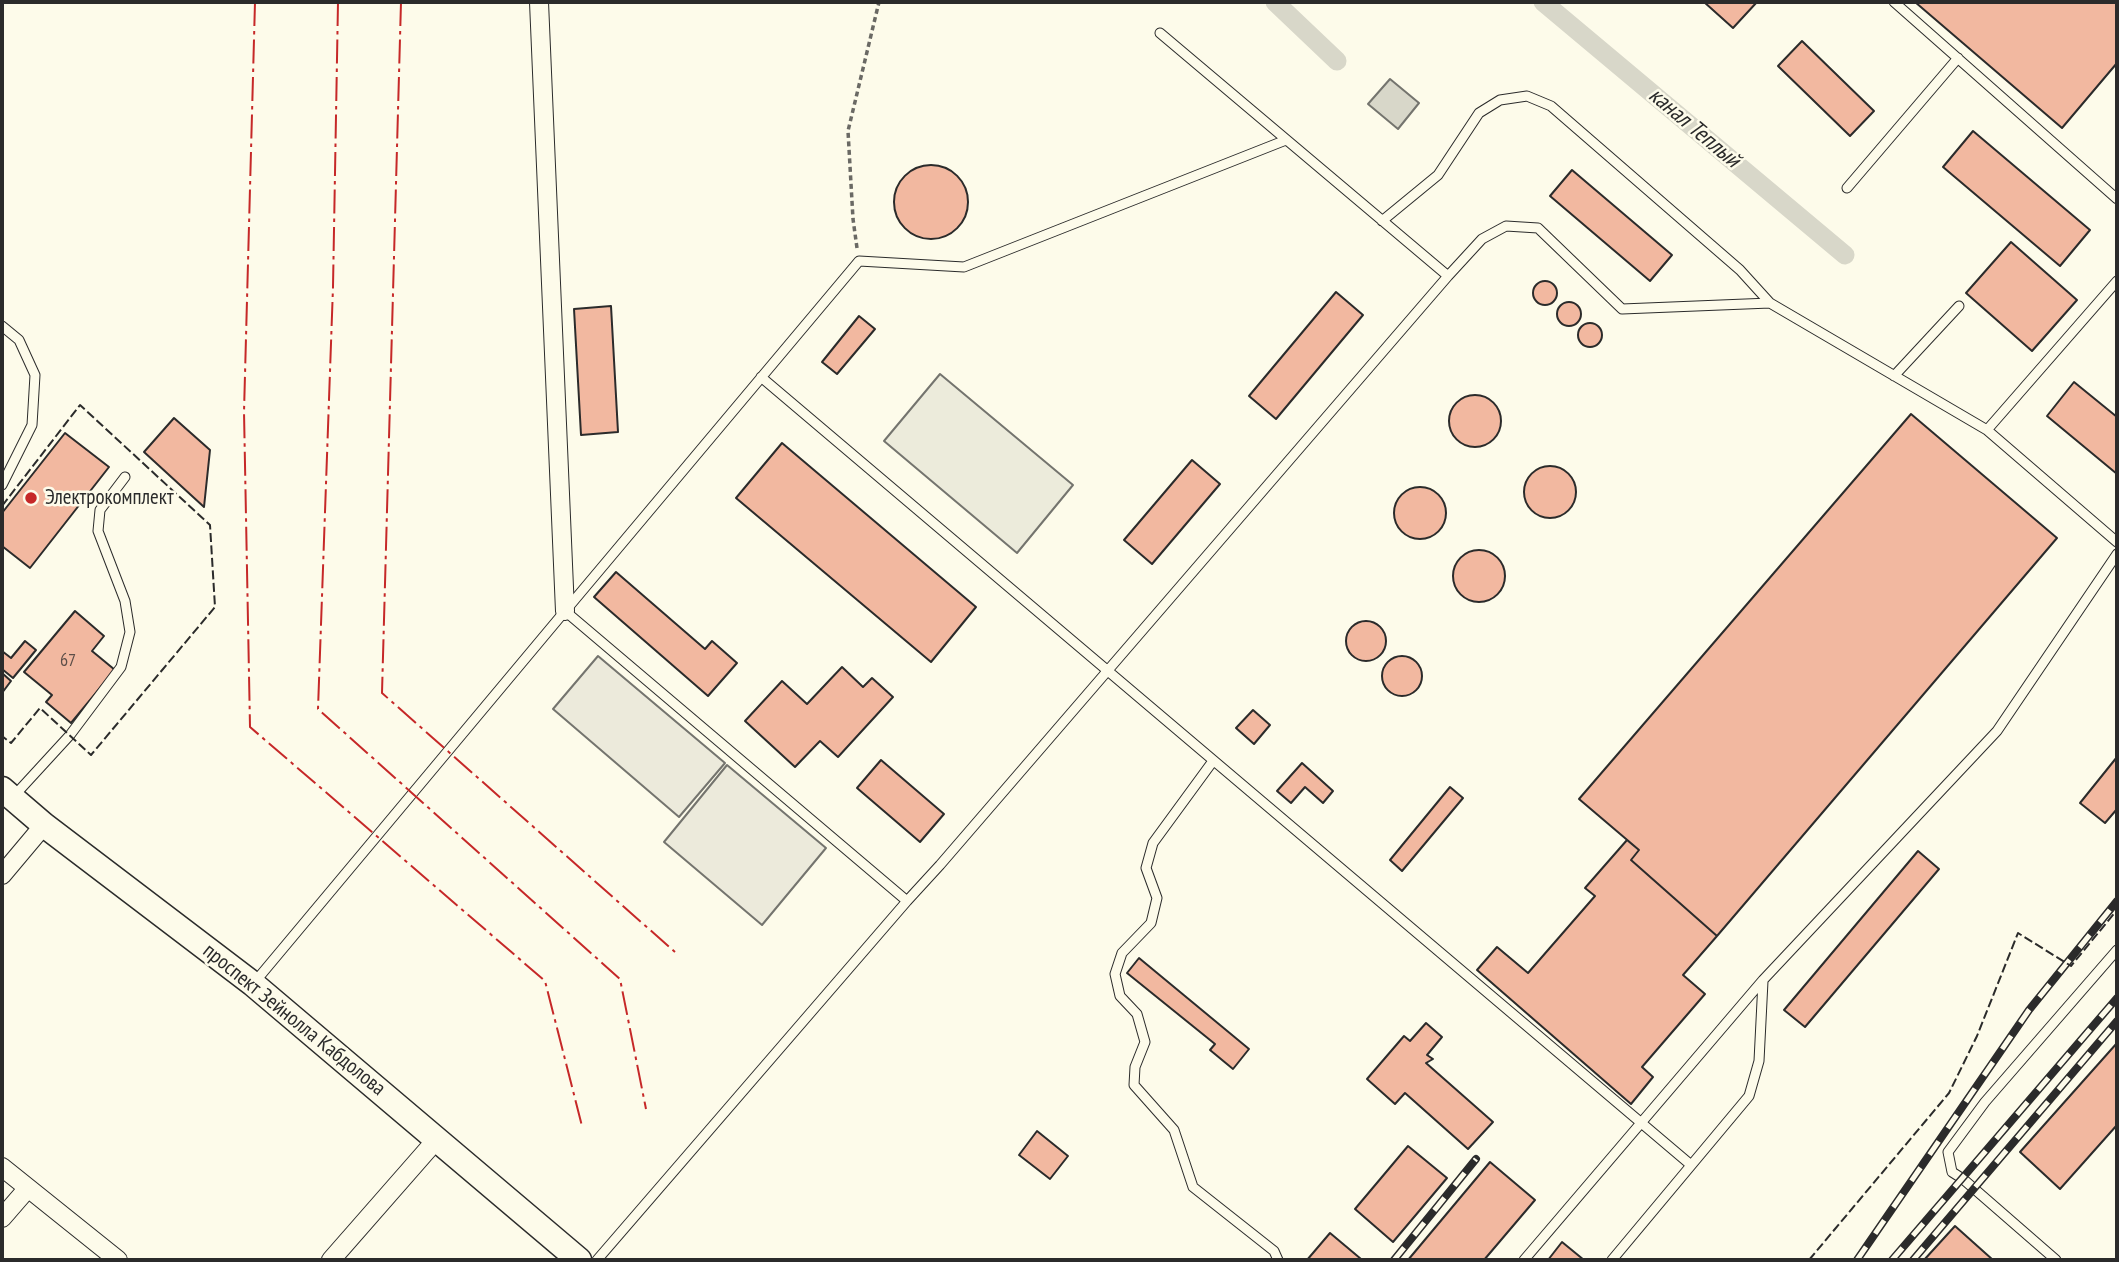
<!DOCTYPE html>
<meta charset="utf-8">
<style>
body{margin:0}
#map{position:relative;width:2119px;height:1262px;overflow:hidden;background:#fdfbea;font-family:"PT Sans Narrow",sans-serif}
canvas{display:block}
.frame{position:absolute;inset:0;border:4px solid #2b2b2b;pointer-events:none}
</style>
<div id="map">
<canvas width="2119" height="1262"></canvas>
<div class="frame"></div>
</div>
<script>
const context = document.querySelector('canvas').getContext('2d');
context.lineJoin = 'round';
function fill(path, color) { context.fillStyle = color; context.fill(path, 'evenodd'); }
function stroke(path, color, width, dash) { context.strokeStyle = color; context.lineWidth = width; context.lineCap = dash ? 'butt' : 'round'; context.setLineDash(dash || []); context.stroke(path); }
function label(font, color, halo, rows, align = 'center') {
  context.font = font + ' "PT Sans Narrow",sans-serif'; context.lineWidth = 5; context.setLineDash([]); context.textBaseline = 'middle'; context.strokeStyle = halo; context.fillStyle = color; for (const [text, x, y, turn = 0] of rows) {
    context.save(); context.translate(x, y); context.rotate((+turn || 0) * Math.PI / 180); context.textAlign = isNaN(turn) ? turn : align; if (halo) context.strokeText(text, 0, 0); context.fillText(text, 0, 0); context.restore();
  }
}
const green = new Path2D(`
 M940 374 1073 485 1017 553 884 441Z`);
fill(green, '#ecebdb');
stroke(green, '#74746e', 2);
const parking = new Path2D(`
 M598 656 725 763 679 817 553 709Z
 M727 765 826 848 762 925 664 842Z`);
fill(parking, '#eceadb');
stroke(parking, '#74746e', 2);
const water = new Path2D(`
 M1390 79 1419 103 1398 129 1368 104Z`);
fill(water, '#d8d7c9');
stroke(water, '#74746e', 2);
stroke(new Path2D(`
 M1275 2 1337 61
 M1543 2 1845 255`), '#d8d7c9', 19);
const building = new Path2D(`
 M1704 2H1757L1733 28Z
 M1915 2H2117V63L2062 128Z
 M1802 41 1874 111 1850 136 1778 66Z
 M1973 131 2090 230 2060 266 1943 167Z
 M894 202a37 37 0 1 1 74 0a37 37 0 1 1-74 0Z
 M1572 170 1672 255 1650 281 1550 196Z
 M2011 242 2077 300 2032 351 1966 293Z
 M1533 293a12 12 0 1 1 24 0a12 12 0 1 1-24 0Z
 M1336 292 1363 315 1276 419 1249 396Z
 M1557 314a12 12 0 1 1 24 0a12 12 0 1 1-24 0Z
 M611 306 618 432 581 435 574 309Z
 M859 316 875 329 837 374 822 362Z
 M1578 335a12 12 0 1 1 24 0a12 12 0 1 1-24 0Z
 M2074 382 2117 417V474L2047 416Z
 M1449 421a26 26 0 1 1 52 0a26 26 0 1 1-52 0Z
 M1911 414 2057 538 1717 936 1631 860 1639 850 1579 799Z
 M174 418 210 450 204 507 144 452Z
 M65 433 109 467 30 568 2 546V513Z
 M782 443 976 607 931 662 736 498Z
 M1192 460 1220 484 1152 564 1124 540Z
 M1524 492a26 26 0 1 1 52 0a26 26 0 1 1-52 0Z
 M1394 513a26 26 0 1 1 52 0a26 26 0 1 1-52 0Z
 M1453 576a26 26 0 1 1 52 0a26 26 0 1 1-52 0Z
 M616 572 705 649 712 641 737 663 708 696 594 597Z
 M75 611 104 636 92 651 115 670 71 723 46 702 52 695 24 672Z
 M1346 641a20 20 0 1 1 40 0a20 20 0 1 1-40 0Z
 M25 641 36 650 13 678 2 669V651L11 658Z
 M1382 676a20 20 0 1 1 40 0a20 20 0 1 1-40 0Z
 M842 667 863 687 872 678 893 697 838 757 820 741 795 767 745 721 782 681 807 704Z
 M2 673 11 681 2 693Z
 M1253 710 1270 725 1254 744 1236 728Z
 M2117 757V809L2105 823 2080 803Z
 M881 760 944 814 920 842 857 788Z
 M1302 763 1333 791 1323 803 1305 787 1291 803 1277 791Z
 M1450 787 1463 798 1402 871 1390 860Z
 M1627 840 1639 850 1631 860 1717 936 1683 975 1705 994 1642 1067 1653 1077 1631 1104 1477 970 1497 947 1528 973 1595 896 1585 888Z
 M1918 851 1939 869 1805 1027 1784 1010Z
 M1139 958 1249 1049 1233 1069 1210 1050 1215 1044 1127 973Z
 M1426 1023 1442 1037 1427 1055 1433 1059 1426 1063 1493 1122 1468 1149 1405 1093 1395 1104 1367 1079 1404 1036 1410 1041Z
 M2117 1043V1125L2060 1189 2020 1152Z
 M1037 1131 1068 1156 1050 1179 1019 1155Z
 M1408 1146 1447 1178 1393 1242 1355 1209Z
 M1490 1162 1535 1200 1484 1260H1408Z
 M1955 1226 1993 1260H1924Z
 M1330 1233 1361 1259 1360 1260H1307Z
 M1562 1242 1584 1260H1548Z`);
fill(building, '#f2b8a0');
stroke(building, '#2b2b2b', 2);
const lane = new Path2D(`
 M1894 2 2117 199
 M1847 188 1958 58
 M1382 221 1438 175 1479 113 1500 100 1527 96 1551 106 1740 270 1770 303
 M1448 276 1482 239 1506 226 1538 228 1622 309 1770 303 1987 430 2117 542
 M2 326 19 340 35 375 32 425 2 485
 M1894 376 1959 306
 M761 377 1691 1165
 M1987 430 2117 281
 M566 610 859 261 964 267 1286 140
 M1213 761 1153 843 1146 868 1157 898 1151 923 1122 953 1115 974 1120 996 1137 1014 1145 1042 1135 1067 1134 1085 1174 1130 1193 1187 1274 1251 1278 1260
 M14 796 70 735 121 667 130 632 125 601 98 531 100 510 125 477
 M907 901 940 865 1448 276 1160 33
 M254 983 565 611 907 901 597 1260
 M1524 1260 1763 980 1997 731 2117 554
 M1612 1260 1749 1096 1759 1061 1763 981
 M2056 1260 1963 1179 1952 1172 1948 1152 1985 1102 2117 950`);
const street = new Path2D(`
 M539 2 565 611
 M2 875 44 825
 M2 1167 118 1260
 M2 1218 28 1188
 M331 1260 437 1139`);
const secondary = new Path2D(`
 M2 789 44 825 253 984 579 1260`);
stroke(lane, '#2b2b2b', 11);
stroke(street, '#2b2b2b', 20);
stroke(secondary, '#2b2b2b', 27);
stroke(new Path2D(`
 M857 248 853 219 848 131 879 2`), '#6a6964', 3.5, [5, 3.5]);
stroke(lane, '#fdfbea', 9);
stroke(street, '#fdfbea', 18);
stroke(secondary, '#fdfbea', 24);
const rail = new Path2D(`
 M1394 1260 1476 1159
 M1857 1260 2029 1010 2117 901
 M1892 1260 2117 998
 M1913 1260 2117 1021`);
stroke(rail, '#2b2b2b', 8);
stroke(rail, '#fdfbea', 5, [16]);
stroke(new Path2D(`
 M2 506 80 405 210 525 215 607 91 755 40 708 11 743 2 736
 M1809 1260 1949 1093 1977 1036 2018 933 2071 966 2117 910`), '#2b2b2b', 2, [9, 3.5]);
stroke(new Path2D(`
 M255 2 244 412 250 727 545 981 582 1126
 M338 2 333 287 318 709 620 979 646 1109
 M401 2 382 693 675 952`), '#c62828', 2, [24, 5, 3.5, 5]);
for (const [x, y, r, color] of [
 [31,498,7,"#c62828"]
]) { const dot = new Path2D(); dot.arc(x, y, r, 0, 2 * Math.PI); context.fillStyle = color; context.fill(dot); stroke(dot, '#fdfbea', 2.5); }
label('18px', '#5d4e48', null, [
 ["67",68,661]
]);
label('21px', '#2b2b2b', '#fdfbea', [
 ["Электрокомплект",45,498]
], 'left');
label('21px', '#2b2b2b', '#fdfbea', [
 ["проспект Зейнолла Кабдолова",294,1020,39]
]);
label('italic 23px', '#2b2b2b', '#fdfbea', [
 ["канал Теплый",1694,128,40]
]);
</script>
